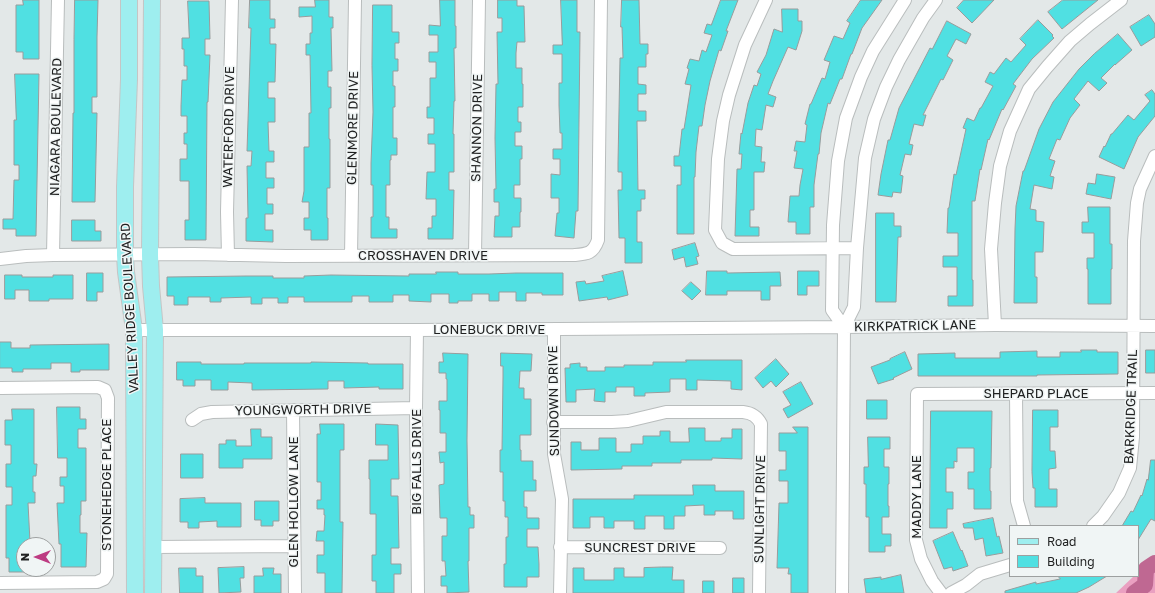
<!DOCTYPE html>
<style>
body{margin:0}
#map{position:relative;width:1155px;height:593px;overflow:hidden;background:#e3e8e8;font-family:"Golos Text",sans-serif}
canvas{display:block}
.legend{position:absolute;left:1009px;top:525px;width:130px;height:52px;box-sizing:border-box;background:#f0f5f5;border:1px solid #9da0a0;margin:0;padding:5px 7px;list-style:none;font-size:12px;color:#202121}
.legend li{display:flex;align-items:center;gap:8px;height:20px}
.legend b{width:20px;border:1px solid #9da0a0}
.north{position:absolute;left:16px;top:537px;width:40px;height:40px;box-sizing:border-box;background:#f0f5f5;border:1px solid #9da0a0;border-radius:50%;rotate:270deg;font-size:11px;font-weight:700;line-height:16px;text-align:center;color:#202121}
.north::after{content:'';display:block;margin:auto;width:14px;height:18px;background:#bd3b82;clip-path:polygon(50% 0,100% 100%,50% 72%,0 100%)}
</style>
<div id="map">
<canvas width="1155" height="593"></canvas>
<ul class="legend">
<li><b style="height:5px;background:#9eeeef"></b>Road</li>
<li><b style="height:11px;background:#50e0e2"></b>Building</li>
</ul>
<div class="north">N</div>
</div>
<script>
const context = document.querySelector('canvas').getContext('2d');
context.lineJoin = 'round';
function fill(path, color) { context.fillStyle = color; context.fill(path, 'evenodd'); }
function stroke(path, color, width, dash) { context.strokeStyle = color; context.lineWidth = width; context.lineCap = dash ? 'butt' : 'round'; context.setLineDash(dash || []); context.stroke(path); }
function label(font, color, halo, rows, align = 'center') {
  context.font = font + ' "Golos Text",sans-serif'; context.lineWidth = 3; context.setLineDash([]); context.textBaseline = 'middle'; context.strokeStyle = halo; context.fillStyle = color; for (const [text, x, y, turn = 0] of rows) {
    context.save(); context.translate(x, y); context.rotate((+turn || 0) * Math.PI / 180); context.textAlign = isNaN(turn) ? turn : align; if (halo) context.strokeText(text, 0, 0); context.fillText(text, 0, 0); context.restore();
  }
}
fill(new Path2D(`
 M1155 558V593H1116L1134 576H1138V572Z`), '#eaa0c1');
stroke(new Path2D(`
 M1134 593 1145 585 1146 569 1155 563`), '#bf6892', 16);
const building = new Path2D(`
 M23 0H39V59H23V52H16V5H23Z
 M75 0H98L97 37V97H92V113H97L95 202H72L73 113H74V40Z
 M250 0H270V19H275V28H270V44H276L275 82H268V98H275V122H268L269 151H274V162H266V178H274V188H267V204H273V214H265V230H273V242L246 241V218H248L247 166H251L252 151H247L251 28H249Z
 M315 0H329V17H333V28H331L332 71H328V87H331V108H329V139H330V188H327V218H328V240H311V230H304V218H309V202H302L304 191V147H309V113H311L310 55H306V44H310V33H312V16L299 17V7H315Z
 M440 0H455V26H456V48H454L455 101H454L453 134H454V172H449V190H454L453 239H428V228H432V216H436V199H426L427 172H435V144H428V134H434V118H427V107H430V78H436V62H429V52H438V35H429V25L440 26Z
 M498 0H517V6H524L525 42H517L516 53V68H522V84H523V107H518V122H521V132H515V146H522V159H520V185H514V198H521V212H520V227H512V237H494L495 216H499V202H494V189H496L495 138 496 84H498L497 32H502V18H498Z
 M561 0H577V32H580L578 211H576L574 238 555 236 557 213H559V198H551V174L560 175V159H553V149H562V133H560L559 105V83H562V54H553V45H562Z
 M622 0H639L640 44H648V54H646V67H638V84L646 85V94H638V111H646V121H637L638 190H645V199H641V211H637V242H642V263H625V238H619L618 190H622V172H618V163L620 58H623L622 27H621Z
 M721 0H738L726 31H728L721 51 719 50 710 81 705 105 702 126H699L696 152 695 177H694V234H677V185H681V166H674V156H679L682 129H684L691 85 685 84 689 69 687 68 690 59 699 61 702 50 706 52 712 35 704 33 707 24 711 25Z
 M861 0H882L862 28 852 54H851L842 79H840L830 104 828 103 821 133 819 154H818L814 185V207H810V234H796V222H788L790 196H799L800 185 803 169 794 168 797 151H794L796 141 805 142 807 125 805 124 810 104H811L822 78 825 79 830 62 824 60 834 36 843 39 850 23 847 21Z
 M964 0H994L972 23 957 8Z
 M1063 0H1098L1062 29 1048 12Z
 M188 1H209L210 39H205V55H210L208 102H207L206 240H185V220H189V181H180V159H187V144H184V133H187V116H181V106L182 80H187V66H184V49H182V38H189Z
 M373 5H392V32H399V43H395V59H398V71H393V86H395V107H393V138H397V155H391V160H390V185H386V217H389V229H397V238H371V217H373V185H371V163L373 112 372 66Z
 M782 9H798V21H802V31L796 50 788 47 773 81 768 94 776 97 773 107 766 105 762 130 756 129 755 146 762 147 761 162H765L764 172H754V210H750V227H759V236H735L737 169H741L742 154H739L741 133 742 134 748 103 754 85 757 86 761 74 757 72 766 55 774 29 782 32Z
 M1149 15 1155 24V37L1141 46 1130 27Z
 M1038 20 1053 35 1052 36 1054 38 1032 59 1013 84 1016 86 1003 110 1002 109 989 140 988 139 981 170 980 169 975 201H972V280H973V306H948V296H957V267H943V256H958V233H947L948 208H949L954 174 956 175 966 129 963 128 967 118 974 121 980 108H981L993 86 985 82 990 72 994 74 1006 58 1011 62 1026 45 1020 39Z
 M947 21 971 34 966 44 956 39 947 56 953 60 943 80 941 79 923 115H926L923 126 914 124 909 144 913 145 911 155 905 154 900 175 903 176 901 193 893 192 892 197 878 195 881 174 888 140H890L899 108 930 48 932 49Z
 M1118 34 1132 50 1115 65V64L1101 78 1107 83 1099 91 1088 81 1074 99 1080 105 1070 118 1060 140 1057 139 1049 159 1055 161 1050 176 1054 177 1052 189 1034 185 1030 209 1036 210V221L1044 222 1043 252H1035V277H1037V303H1014L1015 229 1016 206 1023 171H1024L1039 129 1053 102 1079 69 1094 54Z
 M15 74H39L36 236H16V229H3V219H13L14 180H19V165H14V120H16Z
 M1152 90 1155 94V116L1138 137 1124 169 1099 157 1104 146 1105 147 1111 134H1112L1128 115 1134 120 1150 101 1145 95Z
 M1097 174 1115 177 1111 199 1086 194 1088 183 1095 184Z
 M1088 207H1110V244H1112V269H1111V304H1088V269H1087V258H1094V233H1082V222H1088Z
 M876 213H894V226H901V237H898L896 302H876Z
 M72 220H95V231H101V241H72Z
 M695 243 699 256 696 257 698 264 686 267 684 257 674 260 672 250Z
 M623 271 628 295 608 300 607 297 579 301 576 282 585 281 586 284 604 281 602 276Z
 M707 271H727V273L780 272 781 286H770V300H761V291H727V295H706Z
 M798 271H819V286H807V295H798Z
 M436 272H458V274H489L516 273H563V295H542V293H526V301H516V292H499V301H489V294H472V301H458V303H449V294H431V302L409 301V295H393V302H369V296H352V302H304V297H288V303H278V298H262V304H251V297L221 298V302H210V297H188V305H174V296H167V277L246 276H273V278H304V276L331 275 409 276V274H436Z
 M87 273H103V292H97V301H87Z
 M5 275H22V277H53V275H73V299H49V301H29V290H15V299H5Z
 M691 282 701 291 692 300 682 291Z
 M0 342H11V348H30V345L109 344V370H80V372H71V363H51V369H23V372H12V368H0Z
 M1081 350H1097V352H1118V374L1037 375V376H918V354L955 353V358H1000V352L1037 351V357H1060V352H1081Z
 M1146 350H1155V373H1146Z
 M905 352 912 369 893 378 894 379 878 384 871 367 890 360V359Z
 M443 353 468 354 467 440 468 507H470V515H474V528H469V561H468L469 592 447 593V586H441V576H446L445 561H442V536H447V518H440L439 485 444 484V462L440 463 439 452H446V433H440V410H439V401H447V379H446V373H439V362H443Z
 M501 353 532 354 531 371H520L519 388H524V399H531V435H520V450H521V461H533V480H536V491H524V507H527V518H539V529H527V547H538L539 564V577H527V587H504V564H506V537H508V517H505V501H503V472H500V450H502L503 377V366H501Z
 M776 359 789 374 776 387 771 381 763 388 755 378Z
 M686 360H742V390L731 389V381L697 380V390H686V379H670V392L645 393V396H634V387H616V392H605V402L594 401 595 389 576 390V402H566L565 368H570V364L580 363V367H587V371H605V367H624V365H653V362H686Z
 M177 362H201V364H244V363H311V362L368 363V364H403V389H379V387L344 388V381H328V389L252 390V383L228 382V390H211V380H195V386H183V380H177Z
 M801 382 813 404 788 418 783 409 791 405 783 392Z
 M867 400H887V419H867Z
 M57 407H80V419H86V429H78V448H86V501H81V515H80V533H87L86 567H61V544H59L57 503H64V486H60V477H67V458H58Z
 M12 409H34V464H37L36 476H33V492H35V503H28L30 542H24V572H9V558H6V505H12V487H6V464H11V445H5V420H12Z
 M1033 410H1058V427H1050V451H1055L1056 468 1049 469V489H1057V507H1035V488H1033L1032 472Z
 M931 411H992L991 468H990V491H991V509H974V489H968V472H974V448H957V462L954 461V468H946V492H953V509H947V528H930Z
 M320 424H344V450H340V522H343L342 593H325V573H317V555H324V541H316L317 531H324L325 515H324V509H317V500H321V482H317V434H320Z
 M376 424 398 425 399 479H391V496H398L399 548H391V564H401V574H394V593H376V581H372V555H376V514H370V479H369V460H388V445H376Z
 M793 427H808V593H791V574H788L789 568H777L779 503H788V481H779V470H786V451H779V433H797Z
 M689 428H705V441H721V438H732V429H742V459L712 458V460H681V463H652V466H622V469L571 470V442H581V450H599V438H616V452H631V444H643V436H660V431H670V442H689Z
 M251 429H261V437H272V459H243V468H219V444H226V440H236V446H251Z
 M868 437H890V449H884V467H889V484H888V506H889V517H882V534H891V546H885V552H869V517H866V484H864V467H868Z
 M181 454H203V478H181Z
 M1151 460H1155V521L1151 519 1138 540V526H1122L1131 511 1133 512 1141 495 1142 496 1147 479 1148 480Z
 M693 485H715V491H744V519H733V511H715V515H704V505L685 506V516H674V529H664V516H645V529H634V521H614V528H604V517H590V528H573V499H634V495H693Z
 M205 498V503H241V527H217V521L199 522V528H188V522H180V499Z
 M255 501H279V521H273V526H261V520H255Z
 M993 518 997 537 999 536 1003 553 986 556 983 538 975 540 973 528H964L963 524Z
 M953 532 961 551 962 550 968 566 953 571 952 567 944 569 933 541Z
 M244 567V578H240L241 592 219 593 218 568Z
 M662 567H673L672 580H684V593H573V568H584V580H614V568H624V577H644V568Z
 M179 568H196V576H203V593H180Z
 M263 568H274L273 574H281V593H254V576H263Z
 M901 575 904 593H866L864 579 881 577V579Z
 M1058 576H1107L1089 587 1076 593H1005V591L1036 582V584L1060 579Z
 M733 578H744V593H733Z
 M703 581H714V593H703Z`);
fill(building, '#50e0e2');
stroke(building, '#989c9c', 1);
const minor = new Path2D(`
 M766 0 745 45 729 95 723 121 718 159 715 230 722 243 733 249 857 248
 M53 255 58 0
 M228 255 227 212 232 0
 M475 255 479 0
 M351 256 355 0
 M0 259 26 256 53 255 194 254 286 256 574 255C587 254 593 254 598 240L601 0
 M995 325 991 249 995 203 1000 166 1010 131 1029 89 1047 67 1070 41 1090 24 1121 0
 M844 327 832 310 833 225 838 161 846 118 861 77 873 51 905 0
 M554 329V454L562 499 560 593
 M134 330H417L844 327 995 325 1155 326
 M417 330 416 408 418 593
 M0 388 98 387 105 390 108 398 107 574 104 579 97 582 0 583
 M1016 394 1017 501 1024 526
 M293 410 295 593
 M192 420 201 414 212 412 416 408
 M553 422H612L628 421 666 412H743C752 413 757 416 761 424L759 593
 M1093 526 1103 516 1119 493 1130 468 1133 437 1134 241 1137 203 1140 189 1155 156
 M154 547 294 546
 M560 547 720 548
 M842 593 844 327 854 307 857 248 865 158 874 119 886 87 899 60 923 18 936 0
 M941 593 932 581 921 559 916 540 917 394 1155 393
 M951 593 966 585 980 574 1010 565`);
const major = new Path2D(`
 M129 0V79L125 187V255L126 272 134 330 135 593
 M152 0 150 255 151 286 155 330 153 593`);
stroke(minor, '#b9bdbd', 14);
stroke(major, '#c5c5c5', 18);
stroke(minor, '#fff', 12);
stroke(major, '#9eeeef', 16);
label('13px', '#202121', '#f0f5f5', [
 ["NIAGARA BOULEVARD",56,127,-89],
 ["WATERFORD DRIVE",229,127,-89],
 ["GLENMORE DRIVE",353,128,-89],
 ["SHANNON DRIVE",477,128,-89],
 ["CROSSHAVEN DRIVE",423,256],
 ["VALLEY RIDGE BOULEVARD",130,308,-93],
 ["KIRKPATRICK LANE",915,326,-1],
 ["LONEBUCK DRIVE",489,330],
 ["SHEPARD PLACE",1036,394],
 ["SUNDOWN DRIVE",554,401,-91],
 ["BARKRIDGE TRAIL",1131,407,-88],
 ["YOUNGWORTH DRIVE",303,410,-1],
 ["BIG FALLS DRIVE",417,462,-90],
 ["STONEHEDGE PLACE",107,485,-90],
 ["MADDY LANE",917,497,-90],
 ["GLEN HOLLOW LANE",294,502,-90],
 ["SUNLIGHT DRIVE",760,509,-89],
 ["SUNCREST DRIVE",640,548]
]);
</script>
